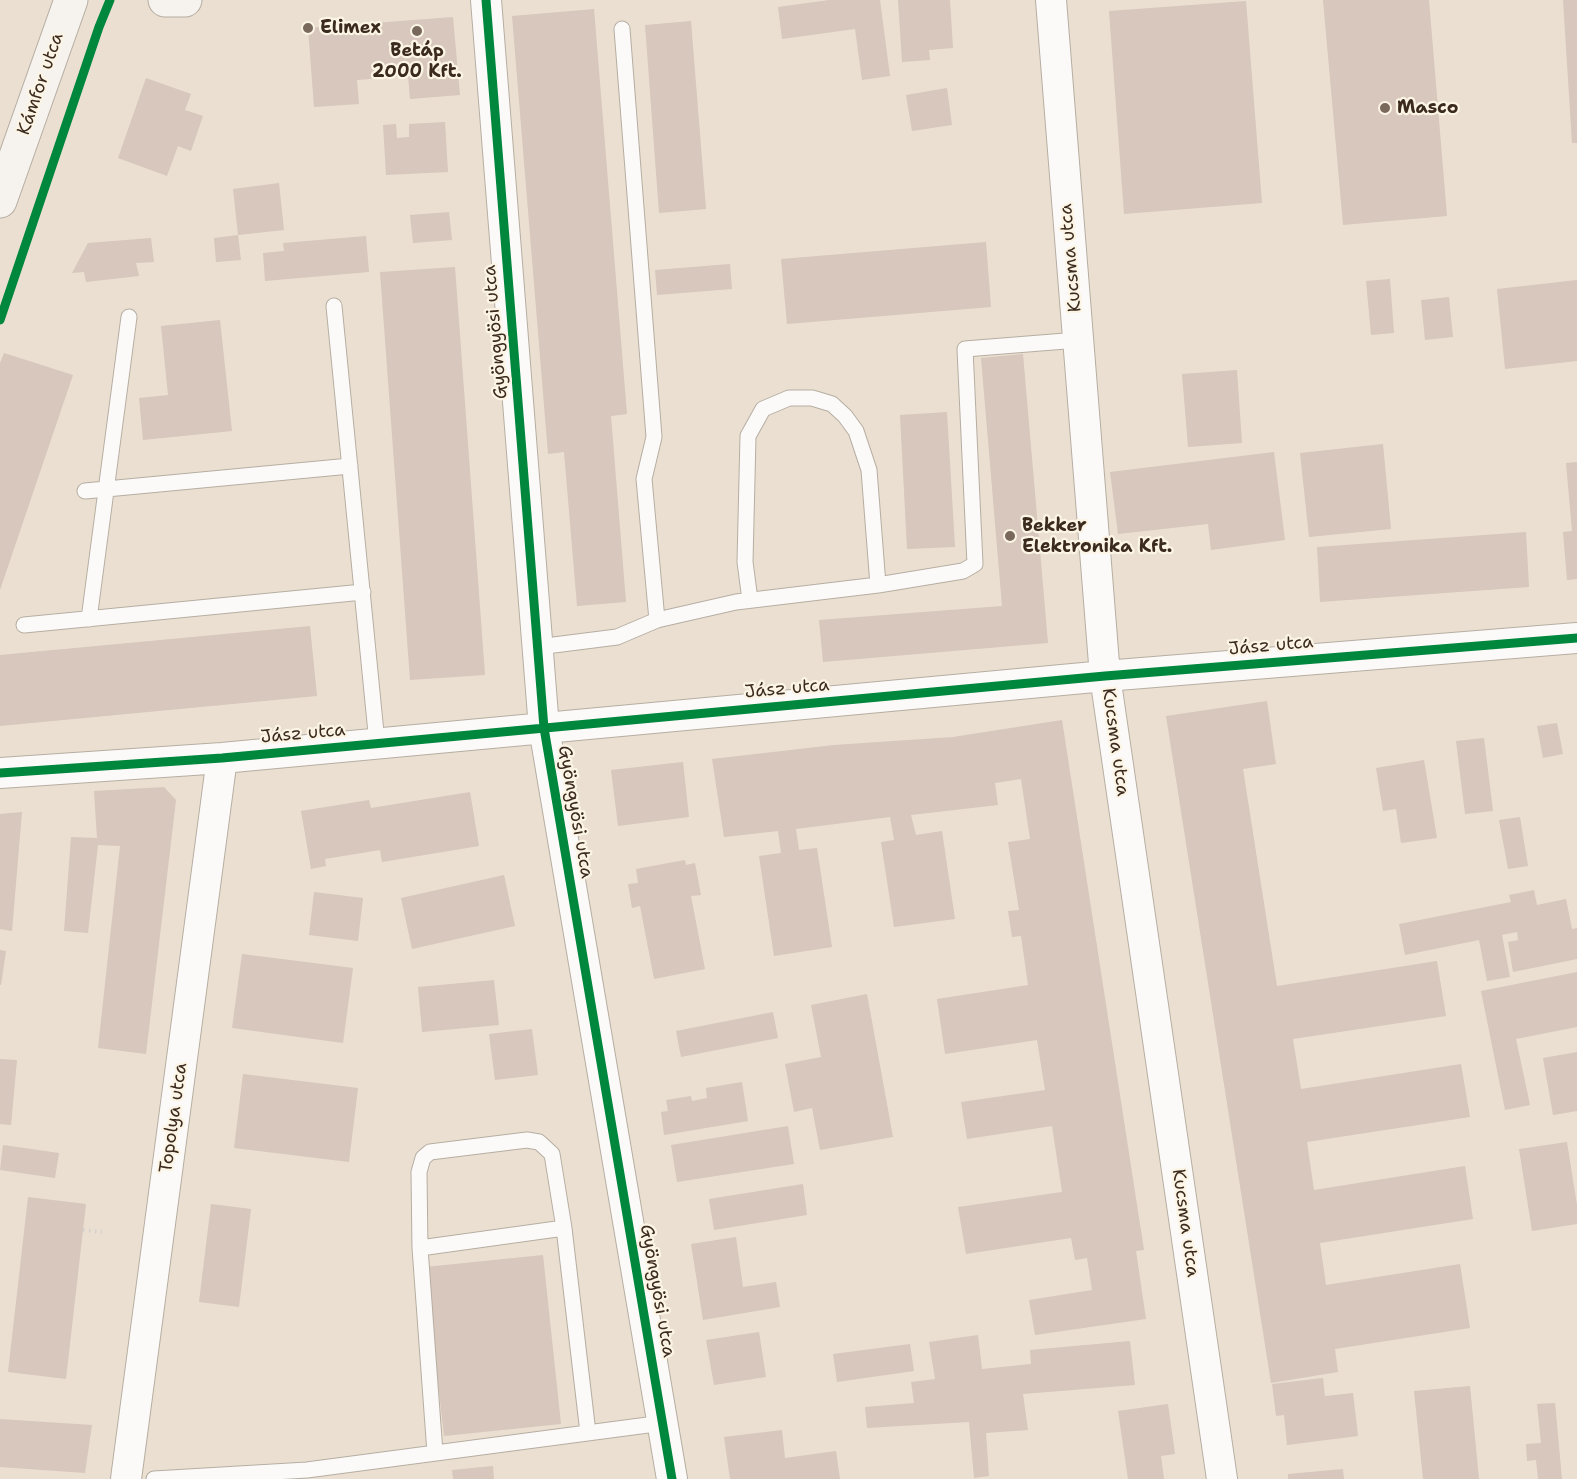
<!DOCTYPE html>
<meta charset="utf-8">
<style>
body{margin:0}
canvas{display:block;background:#eadfd0}
</style>
<canvas width="1577" height="1479"></canvas>
<script>
const context = document.querySelector('canvas').getContext('2d');
context.lineJoin = 'round';
function fill(path, color) { context.fillStyle = color; context.fill(path, 'evenodd'); }
function stroke(path, color, width, dash) { context.strokeStyle = color; context.lineWidth = width; context.lineCap = dash ? 'butt' : 'round'; context.setLineDash(dash || []); context.stroke(path); }
function label(font, color, halo, rows, align = 'center') {
  context.font = font + ' "Shantell Sans",sans-serif'; context.lineWidth = 4.5; context.setLineDash([]); context.textBaseline = 'middle'; context.strokeStyle = halo; context.fillStyle = color; for (const [text, x, y, turn = 0] of rows) {
    context.save(); context.translate(x, y); context.rotate((+turn || 0) * Math.PI / 180); context.textAlign = isNaN(turn) ? turn : align; if (halo) context.strokeText(text, 0, 0); context.fillText(text, 0, 0); context.restore();
  }
}
fill(new Path2D(`
 M829 0H880L890 76 862 80 855 29 782 39 778 7Z
 M898 0H950L953 48 929 50 930 60 902 62Z
 M1323 0H1429L1447 216 1343 225Z
 M1563 0H1577V143H1572Z
 M1246 1 1262 203 1124 214 1109 11Z
 M594 9 627 414 611 416 626 602 577 606 564 452 548 454 512 16Z
 M453 17 460 95 410 99 408 76 357 80 359 104 314 107 308 28Z
 M691 21 706 209 659 213 645 25Z
 M146 78 191 94 185 110 203 116 191 151 178 146 167 176 118 158Z
 M947 88 952 125 912 131 906 95Z
 M445 122 448 172 386 175 383 125 396 124 397 138 409 137V124Z
 M279 183 284 230 238 235 233 189Z
 M449 212 452 240 413 243 410 215Z
 M238 235 241 260 216 262 214 238Z
 M366 236 369 272 265 281 263 253 284 251 283 243Z
 M151 238 154 262 136 263 139 276 86 282 84 272 72 273 88 243Z
 M986 242 991 307 787 324 781 259Z
 M730 264 732 289 657 295 655 270Z
 M455 267 485 675 410 680 380 272Z
 M1390 279 1394 333 1371 335 1366 281Z
 M1577 280V361L1505 369 1497 289Z
 M1449 297 1453 337 1425 340 1421 300Z
 M220 320 232 431 143 440 139 398 168 395 161 326Z
 M4 353 73 375 0 590V363Z
 M1023 354 1048 643 823 662 819 620 1002 606 981 358Z
 M1237 370 1242 443 1188 447 1182 374Z
 M947 412 955 547 907 549 900 415Z
 M1383 444 1391 529 1309 537 1300 453Z
 M1274 452 1285 540 1211 550 1208 524 1118 534 1110 472Z
 M1577 462V579L1567 580 1563 532 1572 531 1566 463Z
 M1526 532 1529 587 1320 602 1317 547Z
 M310 626 317 696 0 726V655Z
 M1267 701 1276 764 1243 769 1277 986 1437 961 1446 1016 1293 1039 1301 1089 1461 1064 1470 1117 1307 1142 1314 1190 1465 1166 1473 1219 1320 1243 1326 1285 1460 1264 1470 1328 1335 1349 1338 1372 1271 1383 1166 716Z
 M1062 720 1144 1250 1136 1251 1146 1319 1035 1335 1029 1300 1092 1290 1087 1258 1075 1260 1071 1238 966 1254 958 1207 1062 1192 1052 1126 967 1139 961 1102 1045 1090 1037 1040 945 1054 937 999 1028 985 1021 936 1012 937 1008 911 1019 910 1008 842 1030 839 1021 779 995 783 998 805 911 815 916 835 942 831 955 919 894 927 881 842 894 840 890 817 796 829 799 850 817 848 832 947 774 956 759 856 781 853 778 831 724 837 712 759 834 745 953 737Z
 M1557 723 1563 754 1543 758 1537 726Z
 M1484 738 1493 811 1465 814 1456 741Z
 M1424 760 1437 838 1401 843 1396 809 1383 811 1376 768Z
 M683 762 689 817 618 826 611 770Z
 M164 787 176 800 146 1054 98 1048 120 846 98 845 88 933 64 931 71 837 97 838 94 791Z
 M470 792 479 846 382 862 380 850 325 859 326 866 311 869 301 811 369 800 371 808Z
 M22 812 12 931 0 929V814Z
 M1520 817 1528 866 1508 869 1499 820Z
 M685 860 686 865 695 863 701 895 691 896 705 969 654 979 640 906 632 908 628 884 638 883 636 869Z
 M504 875 515 926 412 949 401 898Z
 M1534 890 1537 905 1566 899 1572 929 1577 928V959L1513 972 1508 942 1518 940 1517 932 1502 935 1510 977 1487 981 1479 940 1405 955 1399 924 1511 902 1509 895Z
 M314 892 363 898 358 941 309 935Z
 M0 950 6 951 1 985H0Z
 M242 954 353 968 343 1043 232 1028Z
 M1577 972V1027L1516 1039 1530 1105 1505 1110 1481 991Z
 M494 980 499 1025 422 1032 418 987Z
 M867 994 893 1137 820 1150 812 1108 794 1112 785 1064 821 1057 811 1005Z
 M773 1012 778 1038 681 1057 676 1031Z
 M532 1029 538 1075 495 1080 489 1034Z
 M1577 1052V1111L1553 1115 1543 1058Z
 M0 1059 17 1060 11 1125 0 1124Z
 M243 1074 358 1088 349 1162 234 1148Z
 M742 1082 748 1121 664 1135 661 1112 668 1111 666 1100 691 1096 692 1101 707 1098 706 1088Z
 M788 1126 794 1164 677 1182 671 1145Z
 M1567 1142 1577 1205V1224L1532 1231 1519 1149Z
 M3 1145 59 1153 55 1178 0 1170Z
 M803 1184 807 1215 714 1230 709 1199Z
 M28 1197 86 1204 66 1379 8 1372Z
 M211 1204 251 1209 239 1307 199 1302Z
 M736 1237 743 1287 776 1282 780 1307 703 1320 691 1244Z
 M543 1255 561 1424 444 1436 425 1267Z
 M759 1332 766 1377 714 1385 706 1340Z
 M978 1335 982 1369 1031 1364 1030 1350 1130 1341 1135 1385 1023 1394 1028 1430 986 1433 989 1476 974 1478 969 1422 867 1428 865 1407 914 1403 911 1382 935 1379 929 1342Z
 M910 1344 914 1371 837 1382 833 1354Z
 M1323 1378 1325 1396 1353 1393 1358 1436 1287 1445 1284 1415 1276 1416 1272 1384Z
 M1470 1386 1479 1479H1423L1414 1391Z
 M1555 1403 1562 1479H1538L1536 1460 1527 1461 1526 1444 1541 1443 1537 1404Z
 M1168 1404 1175 1454 1161 1456 1164 1479H1128L1118 1411Z
 M0 1419 92 1425 85 1473 0 1467Z
 M782 1430 785 1458 836 1451 840 1479H730L724 1437Z
 M493 1466 494 1479H453L452 1470Z
 M1343 1469 1344 1479H1288V1474Z`), '#d7c7bd');
const lane = new Path2D(`
 M622 29 654 437 644 479 657 620
 M334 306 377 743
 M85 491 350 466
 M750 600 745 562 748 436 763 409 789 398H812L832 404 845 416 856 431 869 470 878 585
 M89 619 129 317
 M24 625 363 592
 M538 647 617 637 657 620 736 602 878 585 963 571 975 564 965 349 1078 340
 M420 1248 419 1172 423 1158 430 1152 527 1140 539 1142 552 1154 564 1228
 M435 1453 420 1248 564 1228 588 1433
 M154 1479 307 1470 663 1423`);
const street = new Path2D(`
 M486 0 544 728 672 1479
 M1051 0 1105 676 1222 1479
 M0 773 222 758 1105 676 1577 638
 M126 1479 222 758`);
const secondary = new Path2D(`
 M165 0H185
 M0 201 71 0`);
stroke(lane, '#b6aea3', 17);
stroke(street, '#b6aea3', 32);
stroke(secondary, '#b6aea3', 35);
stroke(new Path2D(`
 M83 1230 102 1232`), '#d5d1cd', 4, [1.5, 4.5]);
stroke(lane, '#fcfaf8', 15);
stroke(street, '#fcfaf8', 30);
stroke(secondary, '#f6f2ee', 33);
stroke(new Path2D(`
 M486 0 544 728 672 1479
 M0 320 99 27 110 0
 M0 773 222 758 1105 676 1577 638`), '#00873e', 9);
for (const [x, y, r, color] of [
 [308,28,6,"#78695c"],
 [417,31,6,"#78695c"],
 [1385,108,6,"#78695c"],
 [1010,536,6,"#78695c"]
]) { const dot = new Path2D(); dot.arc(x, y, r, 0, 2 * Math.PI); context.fillStyle = color; context.fill(dot); stroke(dot, '#fcf5e5', 2); }
label('bold 18px', '#3b2a1e', '#fcf5e5', [
 ["Elimex",320,28],
 ["Betáp",417,51,"center"],
 ["2000 Kft.",417,72,"center"],
 ["Masco",1397,108],
 ["Bekker",1022,526],
 ["Elektronika Kft.",1022,547]
], 'left');
label('18px', '#3b2a1e', '#fcf5e5', [
 ["Kámfor utca",41,84,-71],
 ["Kucsma utca",1071,258,-95],
 ["Gyöngyösi utca",496,332,-95],
 ["Jász utca",1271,646,-5],
 ["Jász utca",787,689,-5],
 ["Jász utca",303,734,-5],
 ["Kucsma utca",1115,742,82],
 ["Gyöngyösi utca",575,812,80],
 ["Topolya utca",174,1118,-82],
 ["Kucsma utca",1185,1223,82],
 ["Gyöngyösi utca",657,1291,80]
]);
</script>
